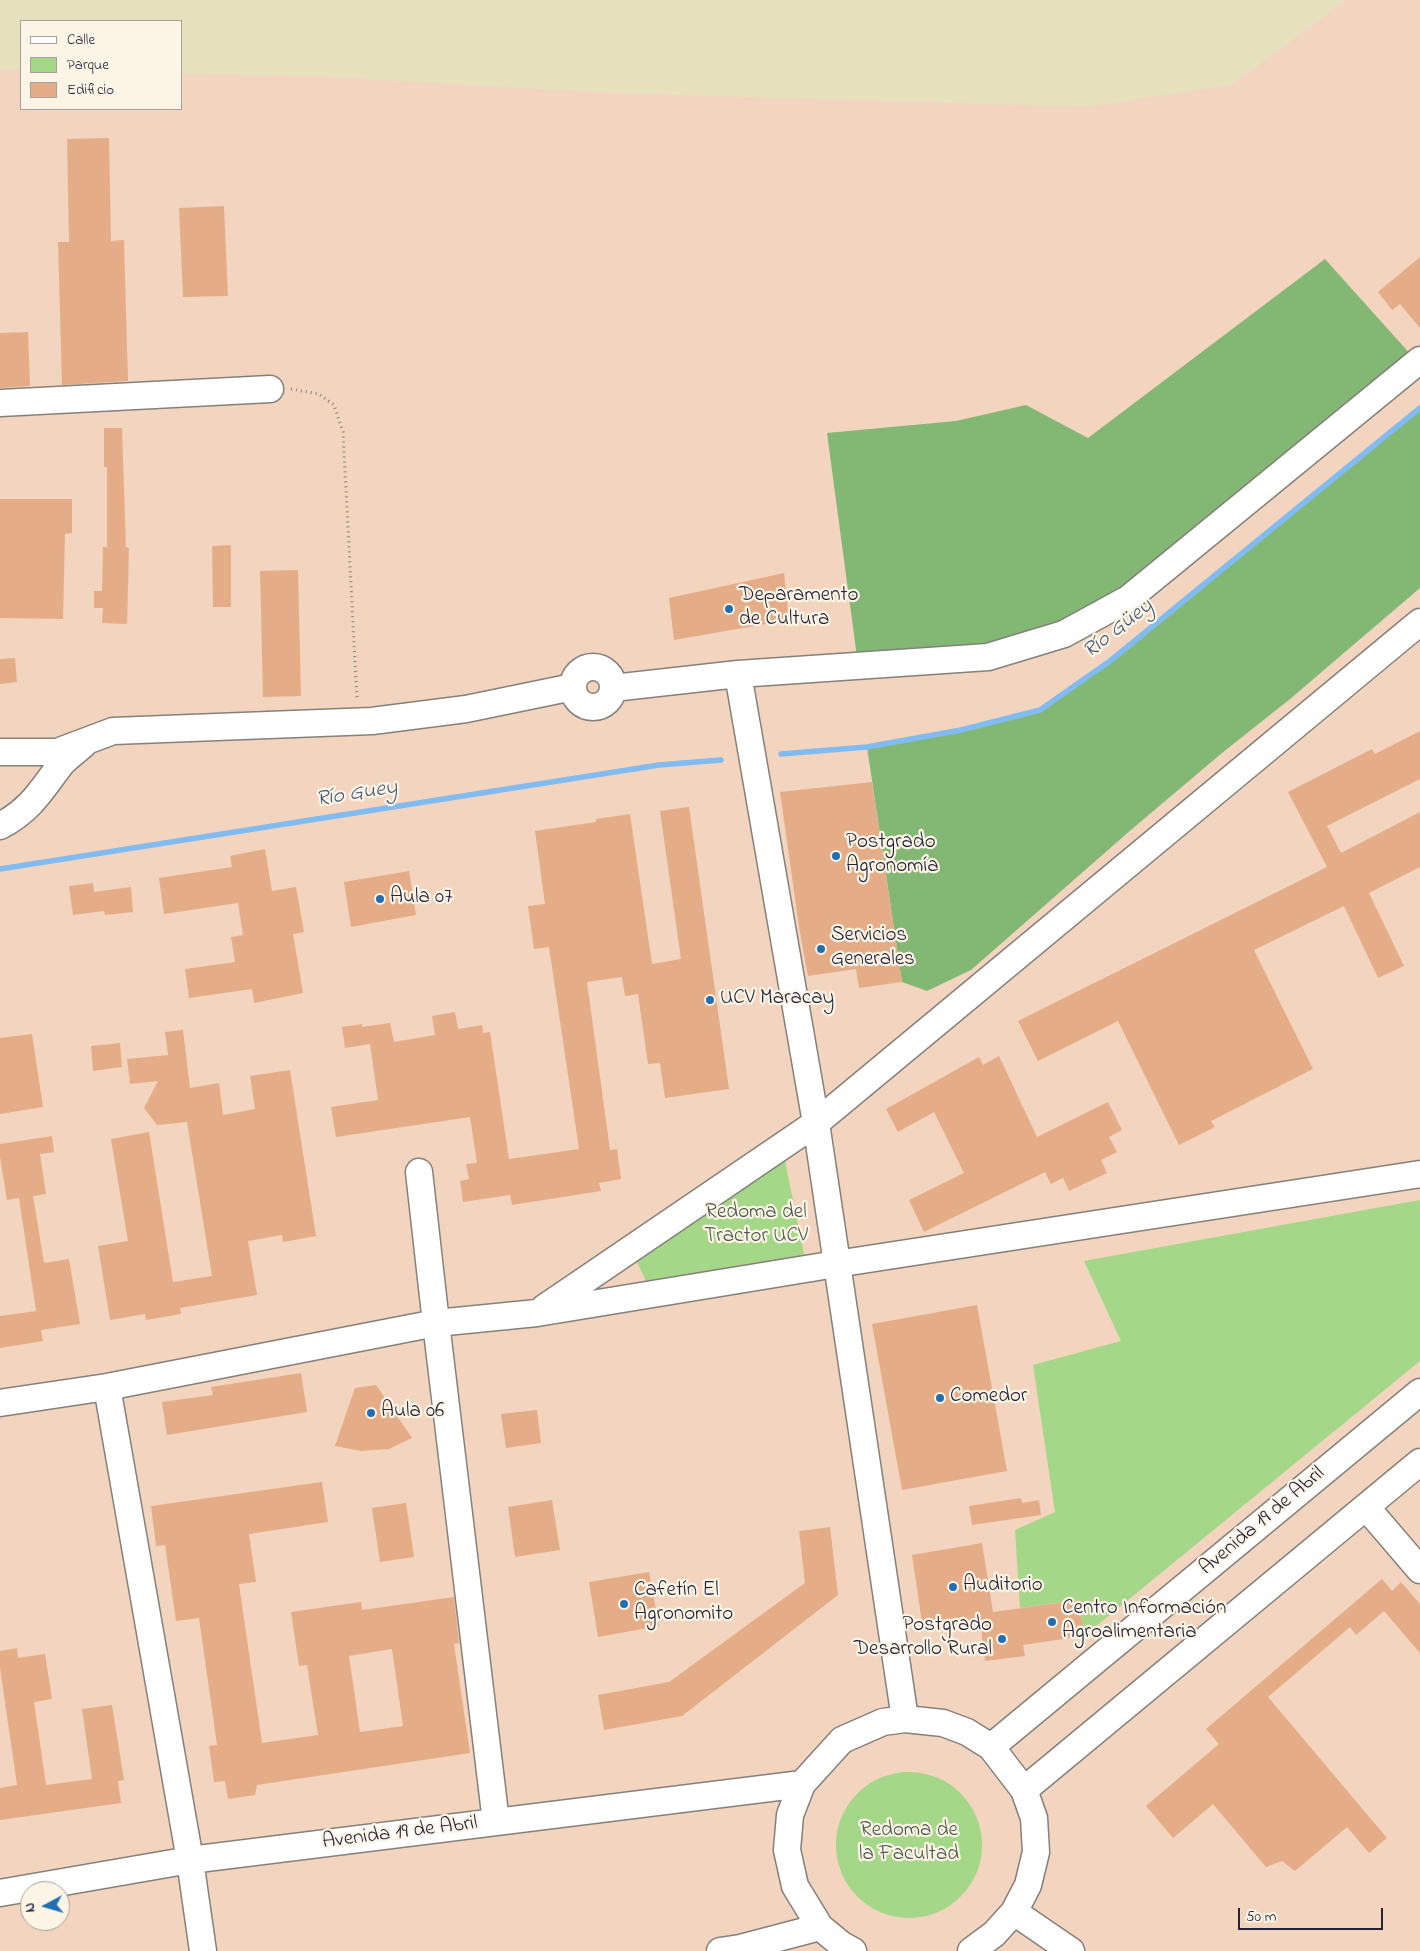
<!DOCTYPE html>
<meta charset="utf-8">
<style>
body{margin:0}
#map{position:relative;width:1420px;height:1951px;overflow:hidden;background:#e6e0bc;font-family:"Indie Flower",sans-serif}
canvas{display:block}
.legend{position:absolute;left:20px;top:20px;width:162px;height:90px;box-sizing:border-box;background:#fcf5e5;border:1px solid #a5a1a1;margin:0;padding:6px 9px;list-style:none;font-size:15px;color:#22223b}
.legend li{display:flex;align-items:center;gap:10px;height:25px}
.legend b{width:25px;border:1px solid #a5a1a1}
.north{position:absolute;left:20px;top:1881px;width:50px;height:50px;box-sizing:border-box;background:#fcf5e5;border:1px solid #a5a1a1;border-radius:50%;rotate:264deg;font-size:14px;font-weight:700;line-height:20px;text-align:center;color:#22223b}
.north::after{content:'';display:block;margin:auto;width:18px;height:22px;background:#1f6fb2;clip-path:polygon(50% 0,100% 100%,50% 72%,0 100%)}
.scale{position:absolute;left:1238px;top:1908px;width:145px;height:22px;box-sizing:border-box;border:2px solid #22223b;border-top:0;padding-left:6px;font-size:15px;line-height:18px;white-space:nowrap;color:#22223b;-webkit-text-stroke:4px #fcf5e5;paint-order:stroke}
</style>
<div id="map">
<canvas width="1420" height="1951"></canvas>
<ul class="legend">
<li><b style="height:6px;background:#fff"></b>Calle</li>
<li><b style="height:14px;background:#a4d787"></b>Parque</li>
<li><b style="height:14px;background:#e5ad87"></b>Edificio</li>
</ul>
<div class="north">N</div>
<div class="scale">50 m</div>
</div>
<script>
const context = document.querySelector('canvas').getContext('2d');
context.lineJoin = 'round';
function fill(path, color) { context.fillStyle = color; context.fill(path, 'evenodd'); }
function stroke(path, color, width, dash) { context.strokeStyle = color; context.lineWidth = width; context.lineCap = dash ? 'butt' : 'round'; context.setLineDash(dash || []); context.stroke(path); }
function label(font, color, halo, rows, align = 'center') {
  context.font = font + ' "Indie Flower",sans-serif'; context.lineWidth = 4.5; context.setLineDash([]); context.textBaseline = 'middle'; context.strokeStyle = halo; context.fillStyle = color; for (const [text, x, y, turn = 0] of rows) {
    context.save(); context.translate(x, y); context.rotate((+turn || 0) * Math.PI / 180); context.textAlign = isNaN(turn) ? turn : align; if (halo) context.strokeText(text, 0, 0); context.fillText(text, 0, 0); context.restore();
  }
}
fill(new Path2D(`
 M1346 0H1420V1951H0V70H21V109H181V74L329 77 605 93 1088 107 1232 85ZM30 1891H60V1921H30Z`), '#f3d4be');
fill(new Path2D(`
 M784 1156 805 1259 647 1283 637 1262Z
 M1420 1200V1361L1084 1636 1079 1600 1020 1608 1015 1530 1055 1512 1033 1365 1121 1341 1084 1261Z
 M836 1845a73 73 0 1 1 146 0a73 73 0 1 1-146 0Z`), '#a4d787');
fill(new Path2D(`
 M1325 259 1412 356 1124 594 1063 626 988 651 857 657 827 433 956 421 1026 405 1088 438Z
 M1420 408V588L1290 699 1222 753 1132 829 971 970 927 991 902 982 867 747 961 730 1040 710 1110 661Z`), '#83b874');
stroke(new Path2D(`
 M781 754 867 747 961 730 1040 710 1110 661 1420 408
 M0 869 659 765 721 760`), '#80bbf2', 5.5);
fill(new Path2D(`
 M109 138 111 241 124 240 128 381 62 385 58 242H69L67 139Z
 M224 206 228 296 183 297 179 208Z
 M1420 257V328L1400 304 1392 310 1378 292Z
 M28 332 30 386 0 388V333Z
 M104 428H122L126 547 129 548 127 624 102 623 103 608H94V591H102L103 547H107V467H104Z
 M0 499H72V533L65 534 63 619 0 618Z
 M231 545V607H213L212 546Z
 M298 570 301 696 263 697 260 571Z
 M784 573 789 620 674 640 669 598Z
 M15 658 17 682 0 684V659Z
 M1420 731V779L1327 826 1341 853 1420 812V867L1369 893 1404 966 1378 978 1344 906 1254 950 1313 1069 1211 1121 1215 1127 1179 1145 1118 1021 1038 1061 1018 1021 1327 867 1288 792 1372 749 1375 754Z
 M872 782 902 982 859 988 856 969 808 976 799 927 780 792Z
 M689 807 729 1089 665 1098 660 1063 648 1064 638 994 625 996 622 977 587 982 610 1150 617 1149 621 1179 599 1183 601 1191 512 1205 510 1195 463 1202 460 1181 469 1179 466 1164 477 1163 470 1117 336 1137 331 1107 378 1100 370 1044 345 1048 342 1027 362 1024V1027L390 1023 394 1042 435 1035 432 1016 455 1012 458 1029 482 1025 483 1033 490 1032 509 1159 579 1149 549 947 534 949 528 906 545 904 535 831 596 822V819L630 814 652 964 681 959 660 811Z
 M265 849 272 891 296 887 304 932 293 934 303 993 254 1003 252 989 189 998 185 969 235 962 231 937 243 935 238 903 164 914 159 878 232 867 230 856Z
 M409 871 416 915 351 927 344 882Z
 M93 883 94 892 131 887 133 912 105 915 104 911 73 915 69 886Z
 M183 1030 190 1088 219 1083 223 1115 255 1109 250 1076 290 1070 316 1236 283 1242 282 1235 248 1241 257 1295 180 1308 181 1314 146 1320 145 1314 110 1320 98 1246 128 1241 111 1139 149 1132 173 1282 212 1276 187 1122 157 1125 144 1108 158 1081 130 1084 127 1059 168 1055 165 1032Z
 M32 1034 43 1107 0 1114V1038Z
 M120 1043 122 1067 93 1071 91 1046Z
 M999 1056 1037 1137 1108 1102 1122 1130 1109 1137 1117 1152 1101 1160 1107 1173 1069 1191 1063 1178 1051 1184 1045 1172 924 1232 909 1200 964 1173 934 1112 898 1132 886 1109 979 1057 983 1065Z
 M52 1136 54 1152 40 1154 46 1194 33 1196 44 1263 69 1259 80 1324 41 1330 43 1341 0 1348V1316L36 1311 19 1198 7 1200 0 1157V1144Z
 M977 1305 1007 1471 902 1490 872 1324Z
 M301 1373 307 1412 167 1435 162 1402 213 1395 211 1387Z
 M376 1385 412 1438 389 1449 361 1451 335 1446 355 1388Z
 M537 1410 541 1443 506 1448 501 1414Z
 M322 1482 328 1522 249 1534 256 1582 239 1584 262 1743 318 1735 307 1665 299 1666 291 1612 361 1602 362 1610 454 1597 459 1643 454 1644 470 1753 257 1785 255 1795 228 1799 225 1781 214 1782 209 1746 217 1745 199 1618 176 1621 165 1545 156 1546 151 1506ZM392 1649 403 1726 360 1732 349 1656Z
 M1021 1498 1022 1503 1039 1500 1041 1515 972 1525 969 1506Z
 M552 1500 560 1550 515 1557 508 1507Z
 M406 1503 414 1557 380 1562 372 1508Z
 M830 1527 838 1595 682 1716 604 1730 598 1695 669 1682 805 1583 799 1531Z
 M982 1543 993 1612 1079 1600 1084 1636 1023 1645 1025 1656 985 1661 980 1621 923 1629 912 1555Z
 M649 1572 659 1626 598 1637 589 1582Z
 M1382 1579 1392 1591 1401 1582 1420 1604V1653L1384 1611 1356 1635 1350 1627 1268 1697 1387 1838 1369 1853 1347 1827 1295 1871 1282 1861 1266 1867 1213 1804 1173 1838 1146 1806 1219 1744 1206 1729Z
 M17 1648 18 1658 45 1654 52 1699 34 1702 46 1785 92 1779 82 1709 112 1705 124 1780 118 1781 121 1803 0 1820V1788L17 1785 0 1668V1651Z`), '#e5ad87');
const minor = new Path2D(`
 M0 403 270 389
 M573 687a20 20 0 1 1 40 0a20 20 0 1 1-40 0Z
 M738 674 816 1123 905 1719
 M613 688 738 674 988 657 1064 634 1128 599 1420 360
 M0 752H57L113 731 372 721 466 709 573 687
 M0 826C32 809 41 790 62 763 68 757 76 751 83 745
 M419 1172 436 1323 496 1822
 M544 1308 816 1123 1420 622
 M107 1387 190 1860 203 1951
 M0 1403 107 1387 436 1323 537 1313 836 1264 1420 1174
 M1366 1507 1420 1570
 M991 1747 1420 1392
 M1024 1790 1420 1462
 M0 1893 190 1860 802 1784
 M1014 1912 1071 1951
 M720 1951 740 1948 820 1927
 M853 1951 842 1945 820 1927 795 1886 787 1850 790 1815 802 1784 842 1740 883 1722 905 1719 943 1723 967 1732 991 1747 1024 1790 1034 1818 1036 1852 1028 1885 1014 1912 994 1934 971 1951`);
stroke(minor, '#84817c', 29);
stroke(new Path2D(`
 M291 389 319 394 334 405 343 432 357 700`), '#84817c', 3, [1, 4]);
stroke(minor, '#fff', 26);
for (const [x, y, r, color] of [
 [729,609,5,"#1f6fb2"],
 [836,856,5,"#1f6fb2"],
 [380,899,5,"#1f6fb2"],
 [821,949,5,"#1f6fb2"],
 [710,1000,5,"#1f6fb2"],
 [940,1398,5,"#1f6fb2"],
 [371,1413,5,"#1f6fb2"],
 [953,1587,5,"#1f6fb2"],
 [624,1604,5,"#1f6fb2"],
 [1052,1622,5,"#1f6fb2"],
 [1002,1639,5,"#1f6fb2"]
]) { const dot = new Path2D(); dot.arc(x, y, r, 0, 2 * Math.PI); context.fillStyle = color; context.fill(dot); stroke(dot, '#fcf5e5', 2); }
label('21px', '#22223b', '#fcf5e5', [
 ["Deparamento",739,597],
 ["de Cultura",739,621],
 ["Postgrado",846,844],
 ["Agronomía",846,868],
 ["Aula 07",390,899],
 ["Servicios",831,937],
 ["Generales",831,961],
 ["UCV Maracay",720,1000],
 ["Comedor",950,1398],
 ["Aula 06",381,1413],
 ["Auditorio",963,1587],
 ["Cafetín El",634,1592],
 ["Agronomito",634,1616],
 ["Centro Información",1062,1610],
 ["Agroalimentaria",1062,1634],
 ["Postgrado",992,1627,"right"],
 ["Desarrollo Rural",992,1651,"right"]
], 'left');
label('21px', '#495852', '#fcf5e5', [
 ["Redoma del",756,1214],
 ["Tractor UCV",756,1238],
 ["Redoma de",909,1832],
 ["la Facultad",909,1856]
]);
label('21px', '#22223b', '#fcf5e5', [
 ["Avenida 19 de Abril",1263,1522,-40],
 ["Avenida 19 de Abril",400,1834,-7]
]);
label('italic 22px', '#43587b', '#fcf5e5', [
 ["Río Güey",1119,630,-38],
 ["Río Guey",357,795,-9]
]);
</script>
